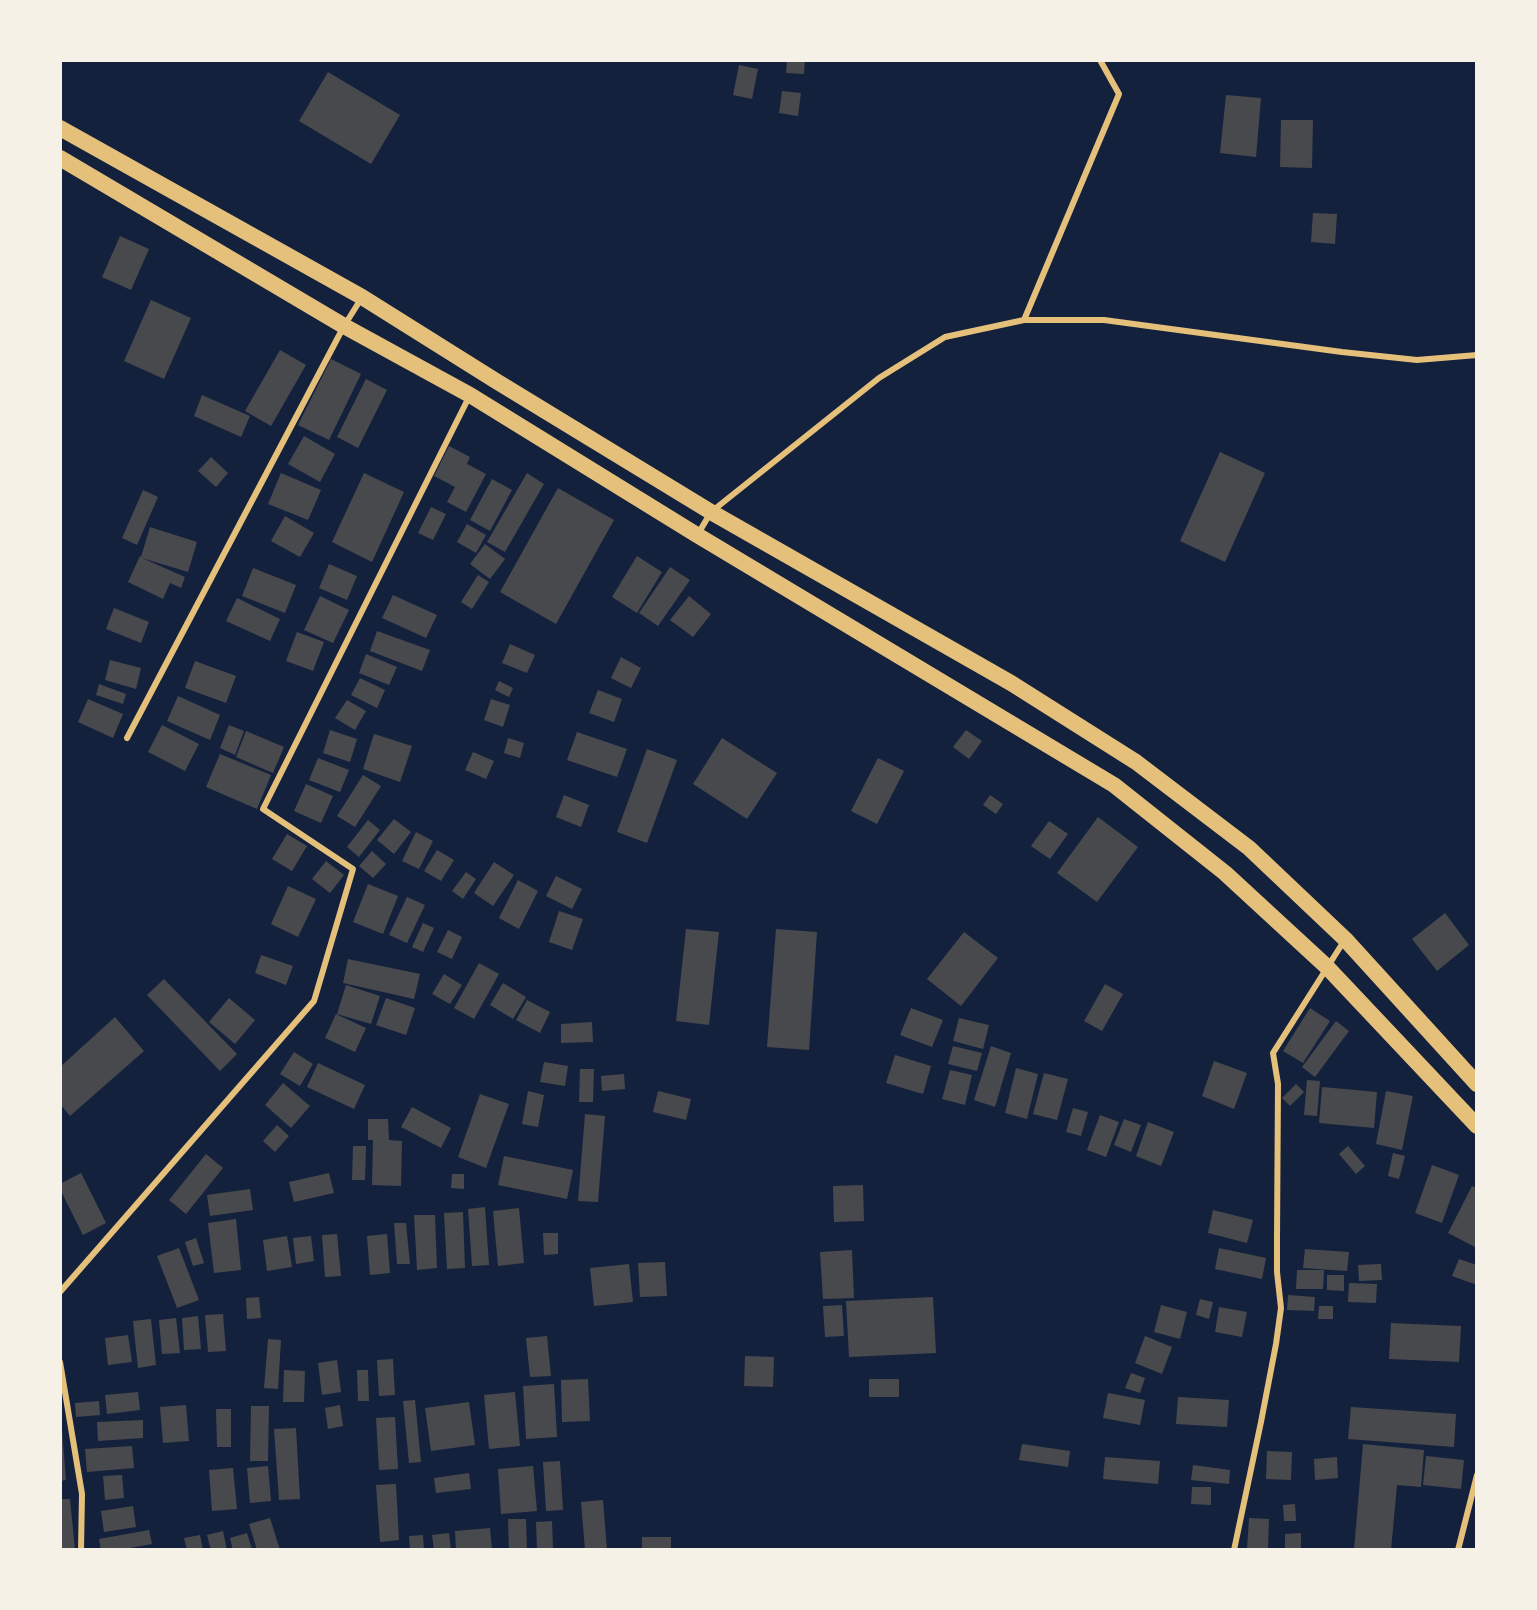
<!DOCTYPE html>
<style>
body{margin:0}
#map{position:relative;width:1537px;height:1610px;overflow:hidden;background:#14213d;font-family:Figtree,sans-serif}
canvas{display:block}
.frame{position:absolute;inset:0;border:62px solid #f6f1e7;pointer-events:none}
</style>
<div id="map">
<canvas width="1537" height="1610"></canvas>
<div class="frame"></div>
</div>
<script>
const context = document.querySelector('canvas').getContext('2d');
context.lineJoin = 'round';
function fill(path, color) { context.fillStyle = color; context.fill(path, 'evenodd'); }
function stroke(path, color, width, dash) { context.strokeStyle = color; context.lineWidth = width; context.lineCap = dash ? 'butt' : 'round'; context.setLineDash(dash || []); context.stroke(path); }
fill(new Path2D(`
 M787 60H805L804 74 786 73Z
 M739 65 758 69 752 99 733 95Z
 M328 72 400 115 371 164 299 121Z
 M782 91 801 93 798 116 779 113Z
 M1226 95 1261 98 1256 157 1220 153Z
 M1281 120H1313L1312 168 1280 167Z
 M1313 213 1337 214 1335 244 1311 242Z
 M120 236 149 249 131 290 102 277Z
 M151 300 191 318 164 379 124 361Z
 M280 350 306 365 271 426 245 411Z
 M331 359 361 374 329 440 298 425Z
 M366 379 387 390 358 448 337 437Z
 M202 395 250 416 241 437 194 416Z
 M304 436 335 454 320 482 288 464Z
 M449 446 470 457 467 464 486 474 466 512 447 502 455 487 434 476Z
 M1220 452 1265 473 1225 562 1180 541Z
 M211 457 228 473 216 487 198 471Z
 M281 473 321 490 308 520 268 504Z
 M364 473 404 492 372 562 332 542Z
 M527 473 544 484 505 552 487 542Z
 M492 479 512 490 490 531 470 520Z
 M558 488 614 520 556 624 500 592Z
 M143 490 158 497 137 545 122 538Z
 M431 507 446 514 433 540 418 533Z
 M285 516 314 533 300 557 271 541Z
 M467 524 486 535 476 553 457 542Z
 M150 527 197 542 188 572 142 558 185 577 181 588 170 583 163 599 128 582 140 556 141 557Z
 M485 544 505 559 490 579 470 564Z
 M637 556 662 572 637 613 612 597Z
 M329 564 357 576 347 600 319 588Z
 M670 567 690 580 658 626 639 613Z
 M253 568 296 585 285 613 242 596Z
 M478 575 489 582 472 609 461 602Z
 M393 595 437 615 426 638 382 618Z
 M320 596 349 610 333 643 304 630Z
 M689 596 711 614 693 637 670 620Z
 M237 598 280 619 270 641 226 621Z
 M114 608 149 622 141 643 106 629Z
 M377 631 430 650 422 671 370 651Z
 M297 632 324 642 313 671 286 661Z
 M510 644 535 655 527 673 502 663Z
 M366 654 397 667 389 685 359 673Z
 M621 657 641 668 631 688 611 678Z
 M110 660 141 668 136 689 105 680Z
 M195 661 236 676 226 703 185 688Z
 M360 678 385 690 377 708 351 695Z
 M499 681 513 688 509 697 495 690Z
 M99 684 126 694 123 704 96 695Z
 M598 690 622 699 614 722 589 713Z
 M178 696 220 715 210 740 167 721Z
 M88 699 123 714 113 738 78 722Z
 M491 699 510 705 503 727 484 720Z
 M347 700 366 711 355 730 335 718Z
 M162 725 199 744 185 771 148 752Z
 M229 725 244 731 235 755 220 748Z
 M330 730 357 739 350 762 323 753Z
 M966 730 982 741 969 759 953 747Z
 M246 731 284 747 273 773 236 757Z
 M577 732 627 749 617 777 567 760Z
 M374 734 412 746 400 782 363 769Z
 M508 738 524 743 520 758 504 753Z
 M722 738 777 773 747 819 693 784Z
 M647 749 677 760 647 843 617 832Z
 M473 752 494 761 486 779 465 770Z
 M220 754 271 775 257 809 206 787Z
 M318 758 349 770 340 792 309 780Z
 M878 758 904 771 877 824 851 811Z
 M363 775 381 786 355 827 337 816Z
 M306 784 333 796 321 823 294 811Z
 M564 795 589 805 581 827 556 817Z
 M990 795 1003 804 996 814 983 805Z
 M1098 817 1138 847 1097 902 1057 873Z
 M394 819 411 832 394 854 377 840Z
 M368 820 380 830 359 857 347 847Z
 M1049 821 1068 834 1050 859 1031 846Z
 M416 832 433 841 419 869 402 861Z
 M287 834 307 846 292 871 272 859Z
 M437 850 454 860 441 881 424 871Z
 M372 851 386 864 373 878 359 866Z
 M326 861 344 875 330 893 312 879Z
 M494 862 514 875 493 906 474 893Z
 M466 872 476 879 463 899 452 891Z
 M556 876 582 889 572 909 546 896Z
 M518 880 538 891 519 929 499 918Z
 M368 884 398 896 383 934 353 922Z
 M288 886 316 899 298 937 271 924Z
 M407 897 425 905 407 943 389 935Z
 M559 911 583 919 572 950 549 942Z
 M1445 913 1469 945 1437 971 1412 939Z
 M423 923 434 928 423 952 412 947Z
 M686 929 719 932 709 1025 676 1021Z
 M776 929 817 932 809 1050 767 1047Z
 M448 930 462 937 452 959 437 952Z
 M964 932 998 958 961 1006 927 979Z
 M261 955 293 966 286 985 255 973Z
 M348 959 420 974 414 999 343 983Z
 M479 963 499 974 474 1019 454 1008Z
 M444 974 462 985 450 1004 432 994Z
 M164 979 237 1054 220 1071 147 995Z
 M503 983 526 997 513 1019 490 1005Z
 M1105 984 1123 994 1102 1031 1084 1021Z
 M346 985 380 996 371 1024 337 1014Z
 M229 998 255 1020 235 1044 209 1022Z
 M386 998 415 1008 406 1035 376 1025Z
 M527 1000 550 1012 540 1033 516 1020Z
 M911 1008 943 1020 932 1047 900 1035Z
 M1310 1008 1330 1021 1303 1063 1283 1051Z
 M336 1014 366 1028 355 1052 325 1038Z
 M115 1017 144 1051 70 1116 60 1104V1067Z
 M959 1018 989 1025 983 1049 953 1041Z
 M1336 1021 1349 1031 1315 1077 1302 1067Z
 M592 1022 593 1042 561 1043V1024Z
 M953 1046 982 1053 977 1071 948 1064Z
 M991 1046 1011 1053 995 1107 974 1100Z
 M294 1052 313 1064 300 1086 280 1074Z
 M895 1055 931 1066 923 1094 886 1083Z
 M1214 1061 1247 1073 1234 1109 1202 1096Z
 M544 1062 568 1066 565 1086 540 1082Z
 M318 1063 365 1085 354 1109 307 1087Z
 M1016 1068 1038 1074 1027 1119 1005 1113Z
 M580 1069H594L593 1102H579Z
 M950 1070 972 1075 965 1105 942 1099Z
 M1044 1073 1068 1079 1057 1120 1033 1114Z
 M624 1074 625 1089 602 1091 601 1076Z
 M1307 1080 1320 1081 1317 1116 1304 1115Z
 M283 1083 310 1106 291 1128 265 1105Z
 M1296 1084 1304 1092 1290 1106 1282 1098Z
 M1322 1087 1377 1092 1374 1128 1319 1123Z
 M528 1091 544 1095 538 1127 522 1124Z
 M658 1091 691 1099 686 1120 653 1112Z
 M1386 1091 1413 1096 1402 1150 1376 1144Z
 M480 1094 509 1104 486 1168 458 1157Z
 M412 1107 451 1128 441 1148 401 1127Z
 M1073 1108 1088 1112 1081 1136 1066 1132Z
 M585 1114 605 1116 598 1202 578 1201Z
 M1100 1115 1119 1122 1106 1157 1087 1150Z
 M368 1119H388L389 1140 402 1141 401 1186 372 1185 373 1140H368Z
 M1124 1119 1141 1125 1131 1152 1114 1145Z
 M1148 1122 1174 1132 1161 1166 1136 1156Z
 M277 1125 289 1136 275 1152 263 1141Z
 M353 1146H366L365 1180H352Z
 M1348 1146 1365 1166 1356 1174 1339 1154Z
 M1393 1153 1405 1156 1399 1179 1388 1176Z
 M206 1154 223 1168 186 1214 169 1200Z
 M504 1156 573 1170 567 1199 498 1185Z
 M1432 1165 1459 1175 1442 1223 1415 1213Z
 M81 1173 106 1223 83 1235 60 1189V1184Z
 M329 1173 334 1193 294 1202 289 1182Z
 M452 1174H464V1189L451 1188Z
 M863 1185 864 1221 834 1222 833 1186Z
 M1472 1186 1477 1188V1248L1448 1233Z
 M250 1189 253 1210 210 1216 207 1195Z
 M485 1207 489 1265 472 1266 468 1209Z
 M519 1208 524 1263 498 1266 493 1211Z
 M1213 1210 1253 1220 1247 1243 1208 1233Z
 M463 1212 465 1268 447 1269 444 1213Z
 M414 1215H435L437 1268 417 1270Z
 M236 1219 241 1270 214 1273 208 1223Z
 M394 1223H406L410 1264H397Z
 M543 1233H558V1254L544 1255Z
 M337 1234 341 1276 325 1277 322 1235Z
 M387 1234 390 1273 370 1275 367 1236Z
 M287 1236 292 1267 267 1271 263 1240Z
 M311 1236 314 1261 296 1264 293 1238Z
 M196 1238 204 1263 193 1266 185 1242Z
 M179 1248 199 1300 177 1308 157 1256Z
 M1219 1248 1266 1258 1262 1279 1215 1269Z
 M1305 1249 1349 1252 1347 1271 1303 1268Z
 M852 1250 854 1298 823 1299 820 1252Z
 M1459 1259 1477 1265V1285L1452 1276Z
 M665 1262 667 1296 640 1297 638 1263Z
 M629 1264 633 1302 594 1306 590 1268Z
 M1381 1264 1382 1280 1359 1281 1358 1265Z
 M1297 1270H1324L1323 1289H1296Z
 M1327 1275H1344V1291L1327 1290Z
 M1349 1283 1377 1284 1376 1303 1348 1302Z
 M1288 1295 1315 1297 1314 1311 1287 1310Z
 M259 1297 261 1318 247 1319 246 1298Z
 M933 1297 936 1353 849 1357 846 1301Z
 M1200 1299 1213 1302 1209 1319 1196 1315Z
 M842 1305 844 1336 825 1337 823 1306Z
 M1161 1305 1187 1312 1180 1339 1154 1332Z
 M1319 1306H1333V1319H1318Z
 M1219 1307 1247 1312 1242 1337 1215 1332Z
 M223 1314 226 1351 208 1352 205 1315Z
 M198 1316 201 1349 184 1350 182 1318Z
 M176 1318 180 1353 162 1354 159 1320Z
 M151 1319 156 1365 138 1368 133 1321Z
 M1391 1323 1461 1326 1459 1362 1389 1359Z
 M128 1335 132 1362 108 1365 105 1338Z
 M547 1336 551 1376 530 1377 526 1338Z
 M1145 1336 1172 1347 1162 1374 1135 1363Z
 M268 1339 281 1340 278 1389 264 1388Z
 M745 1356 774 1357 773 1387 744 1386Z
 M393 1359 395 1395 379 1396 377 1360Z
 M337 1360 341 1392 322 1395 318 1363Z
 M284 1370 305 1371 304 1402H283Z
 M357 1370H368L369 1401H358Z
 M1131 1373 1145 1378 1140 1393 1125 1388Z
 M588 1379 590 1421 562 1422 561 1380Z
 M869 1379H899V1397H869Z
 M554 1384 557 1437 526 1439 523 1386Z
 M138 1392 140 1410 107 1414 105 1395Z
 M515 1392 520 1446 489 1449 484 1395Z
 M1108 1393 1145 1400 1140 1425 1103 1418Z
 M1178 1397 1229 1400 1227 1427 1176 1424Z
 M415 1400 421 1462 409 1463 403 1401Z
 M99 1401 100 1415 76 1417 75 1403Z
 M469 1402 475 1445 431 1451 425 1408Z
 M186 1405 189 1441 163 1443 160 1407Z
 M340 1405 343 1426 328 1429 325 1408Z
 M251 1406H269L268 1461H250Z
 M1351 1407 1456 1414 1454 1447 1348 1439Z
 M216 1409H231V1447H217Z
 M395 1417 398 1469 379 1470 376 1418Z
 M143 1420V1438L98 1441 97 1422Z
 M296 1428 300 1499 279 1500 274 1429Z
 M60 1429H62L66 1480 60 1481Z
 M1022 1444 1070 1451 1068 1467 1019 1460Z
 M1363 1444 1424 1450 1421 1487 1397 1485 1391 1550H1354Z
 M132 1446 134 1468 87 1472 85 1449Z
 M1267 1451 1292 1452 1291 1480 1266 1479Z
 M1426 1456 1464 1460 1461 1489 1423 1485Z
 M1105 1457 1160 1461 1158 1484 1103 1479Z
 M1337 1457 1338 1478 1315 1480 1314 1459Z
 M560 1461 563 1510 546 1511 543 1462Z
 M1193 1465 1230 1470 1229 1484 1191 1480Z
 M268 1466 271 1501 250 1503 247 1468Z
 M533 1466 537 1511 501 1514 498 1469Z
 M233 1468 237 1509 212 1511 209 1470Z
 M469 1473 471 1489 436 1493 434 1478Z
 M122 1475 124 1498 105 1500 103 1476Z
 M396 1484 399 1540 380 1542 376 1485Z
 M1192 1487H1211V1505L1191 1504Z
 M60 1499H70L75 1550H60Z
 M603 1500 607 1550H585L581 1502Z
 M1295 1504 1296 1521H1284L1283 1505Z
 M133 1506 136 1527 104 1532 101 1511Z
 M270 1518 280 1550H257L249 1524Z
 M1249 1518 1269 1519 1268 1550H1247Z
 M508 1519H526L527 1550H509Z
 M552 1521 553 1550H537L536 1522Z
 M490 1528 492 1550H456L455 1531Z
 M149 1530 152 1544 119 1550H101L99 1539Z
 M223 1531 227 1550H211L207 1535Z
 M247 1533 252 1549 233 1550 230 1538Z
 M449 1533 451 1550H434L432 1535Z
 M1301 1533V1550H1285V1534Z
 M200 1535 203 1550H187L184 1538Z
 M423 1535 424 1550H410L409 1536Z
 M642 1537H671V1550H642Z`), '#48494c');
stroke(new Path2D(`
 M1024 320 1119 94 1100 60
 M698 534 711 512 879 378 945 337 1024 320H1104L1342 352 1417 360 1477 355
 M127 738 344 326 361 299
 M60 1292 314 1001 353 869 263 809 470 395
 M60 1362 82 1494 81 1550
 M1234 1550 1261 1422 1276 1344 1281 1308 1277 1272V1237L1278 1084 1273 1053 1344 941
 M1458 1550 1477 1475`), '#e5c07b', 6);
stroke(new Path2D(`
 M60 128 362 297 496 381 711 512 1011 683 1136 762 1249 848 1345 939 1477 1084
 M60 158 344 326 470 395 697 535 1114 785 1225 873 1327 967 1477 1126`), '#e5c07b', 16);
</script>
